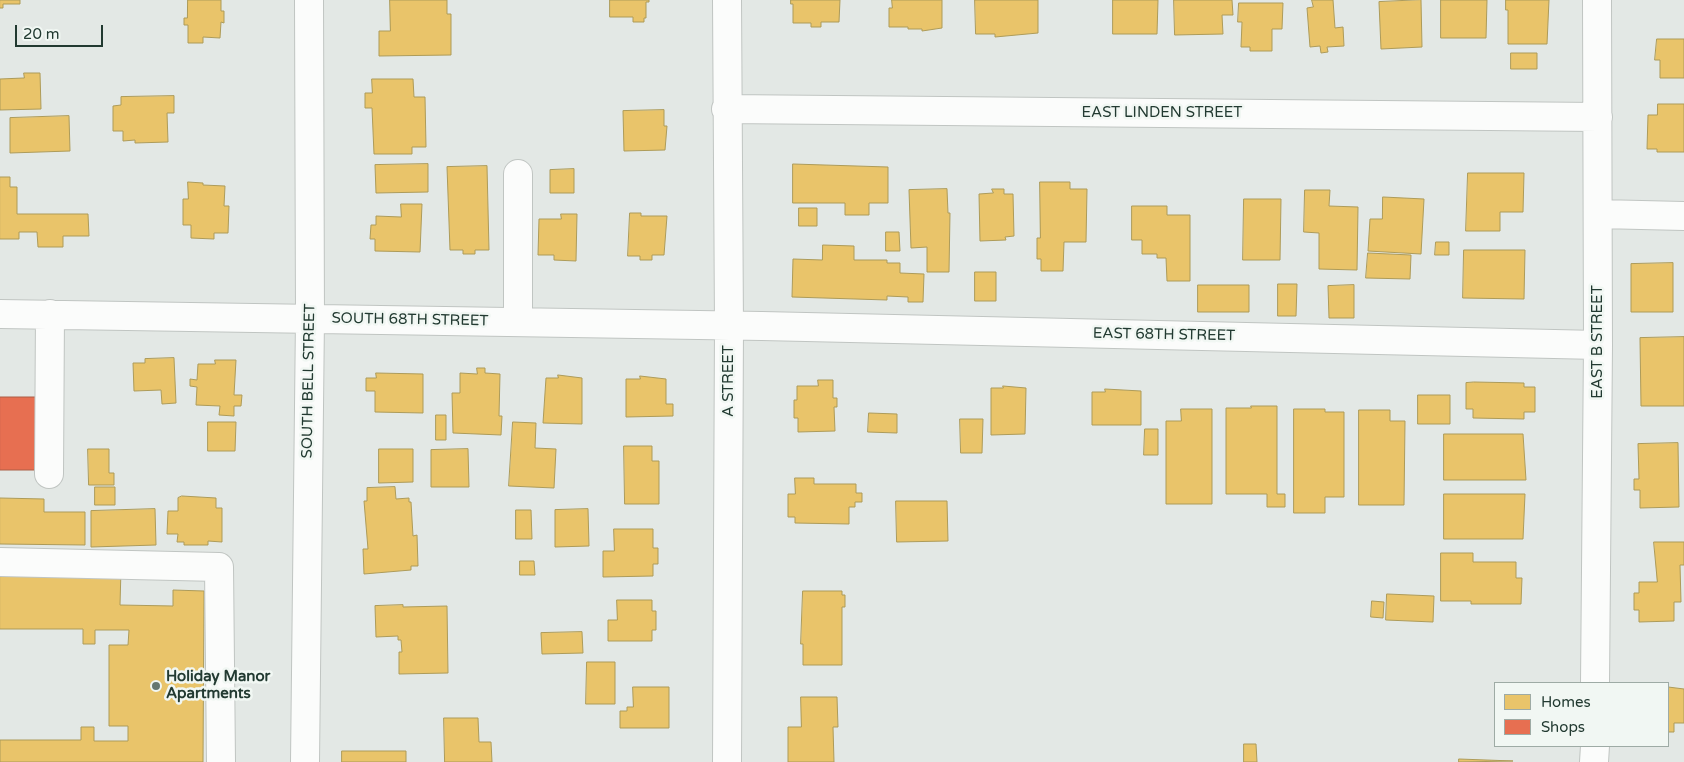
<!DOCTYPE html>
<style>
body{margin:0}
#map{position:relative;width:1684px;height:762px;overflow:hidden;background:#e3e8e5;font-family:"Varela Round",sans-serif}
canvas{display:block}
.legend{position:absolute;left:1494px;top:682px;width:175px;height:65px;box-sizing:border-box;background:#f1f7f3;border:1px solid #9eaba5;margin:0;padding:6px 9px;list-style:none;font-size:15px;color:#223a31}
.legend li{display:flex;align-items:center;gap:10px;height:25px}
.legend b{width:25px;border:1px solid #9eaba5}
.scale{position:absolute;left:15px;top:25px;width:88px;height:22px;box-sizing:border-box;border:2px solid #223a31;border-top:0;padding-left:6px;font-size:15px;line-height:18px;white-space:nowrap;color:#223a31;-webkit-text-stroke:4px #f1f7f3;paint-order:stroke}
</style>
<div id="map">
<canvas width="1684" height="762"></canvas>
<ul class="legend">
<li><b style="height:14px;background:#e9c46a"></b>Homes</li>
<li><b style="height:14px;background:#e76f51"></b>Shops</li>
</ul>
<div class="scale">20 m</div>
</div>
<script>
const context = document.querySelector('canvas').getContext('2d');
context.lineJoin = 'round';
function fill(path, color) { context.fillStyle = color; context.fill(path, 'evenodd'); }
function stroke(path, color, width, dash) { context.strokeStyle = color; context.lineWidth = width; context.lineCap = dash ? 'butt' : 'round'; context.setLineDash(dash || []); context.stroke(path); }
function label(font, color, halo, rows, align = 'center') {
  context.font = font + ' "Varela Round",sans-serif'; context.lineWidth = 5; context.setLineDash([]); context.textBaseline = 'middle'; context.strokeStyle = halo; context.fillStyle = color; for (const [text, x, y, turn = 0] of rows) {
    context.save(); context.translate(x, y); context.rotate((+turn || 0) * Math.PI / 180); context.textAlign = isNaN(turn) ? turn : align; if (halo) context.strokeText(text, 0, 0); context.fillText(text, 0, 0); context.restore();
  }
}
const homes = new Path2D(`
 M0 0H20V4H3V8H0Z
 M188 0H221V11H224V23L221 22 220 38 203 37V43H188V25H184V18H187Z
 M390 0H447V14H451V55L379 56V31H390Z
 M610 0H649V2H646V18H644V22H633V17H610Z
 M791 0H840L839 22H821V27H811V23H793V4H791Z
 M892 0H942V28L922 31V29H908V27H889V8H892Z
 M975 0H1038V33L995 37V34H976Z
 M1113 0H1158L1157 34H1113Z
 M1174 0H1232L1233 15H1222L1223 34 1175 35Z
 M1312 0H1333L1335 28 1343 27 1344 46 1327 47 1328 52 1321 53 1320 46 1310 47 1307 8 1313 7Z
 M1421 0 1422 47 1381 49 1379 2Z
 M1441 0H1487L1486 38H1441Z
 M1506 0H1549L1547 44H1508V10H1506Z
 M1239 3H1283L1282 29H1272V51H1250V47H1241L1242 22H1238Z
 M1657 39H1684V78H1660V60H1655Z
 M1511 53H1537V69H1511Z
 M24 73H40L41 109 0 110V79L24 78Z
 M372 79H413L414 97H425L426 147H412V154H374L372 108H365V93H372Z
 M174 96V113H167L168 142 135 143V140L123 141V131H113V106L121 105V97Z
 M1658 104H1684V152H1657V149H1647L1648 115H1657Z
 M664 110V126H667L665 150 624 151 623 111Z
 M69 116 70 151 10 153V118Z
 M428 164V192L376 193 375 165Z
 M793 164 888 167V203H869V215H845V203H793Z
 M487 166 489 250H475V254H463V250H450L447 167Z
 M574 169V193H550V170Z
 M1468 173H1524L1523 212H1500V231H1466Z
 M0 177H10V187H17V214H88L89 236H63V247H38L37 232H19V239H0Z
 M188 182 203 183V185L225 186 224 206H229L228 233H214V239L191 238V225H183V199H188Z
 M1040 182H1070V189H1087L1086 242H1064L1063 271H1041V259H1037V238H1040Z
 M947 189 948 213H950L949 272H927V247L911 248 909 190Z
 M992 189H1004V194H1013L1014 236 1005 237 1006 240 980 241 979 194 993 193Z
 M1305 190H1330L1329 206 1358 207 1357 270 1319 269V233L1304 232Z
 M1383 197 1424 199 1421 254 1368 251 1370 219H1382Z
 M1244 199H1281L1280 260H1243Z
 M401 204H422L420 252 375 251V239H370L371 225H376V216L401 217Z
 M1132 206H1167V215H1190V281H1167L1166 258H1157V254H1142V240H1132Z
 M799 208H817V226H799Z
 M630 213H641V216H667L664 255H652V260H640V256H628Z
 M561 214H577L576 261 554 260V255H538L539 219H561Z
 M886 232H899L900 251H886Z
 M1436 242H1449V255H1435Z
 M823 245 854 246V260H887V263H900V273L924 274 923 302H908V297L887 296V300L792 297 793 259 822 260Z
 M1464 250H1525L1524 299 1463 298Z
 M1368 253 1411 255 1410 279 1366 278Z
 M1673 263V312H1631V264Z
 M975 272H996V301H975Z
 M1278 284H1297L1296 316H1278Z
 M1198 285H1249V312H1198Z
 M1354 285V318H1329L1328 286Z
 M1684 337V406H1641L1640 338Z
 M174 358 176 403 162 404 161 390 134 391 133 363H145V359Z
 M215 360H236L234 395H242L241 406H234V416L219 415 220 406 196 405 197 387 190 386V379L197 380 198 364H215Z
 M477 368H485V373L500 374 499 416H502L501 435 453 433 452 393H460V373L477 374Z
 M376 373 423 374V413L375 412V391H366V378H376Z
 M558 375 582 378V424L543 423 546 378H558Z
 M640 376 666 379V404H673V416L626 417V379H640Z
 M818 380H833V398H837V407H834L835 431 798 432V418H794V400H797V386H818Z
 M1474 382 1524 383V387H1535V412H1524V419L1473 418V409H1466V383Z
 M1003 386 1026 388 1025 434 991 435V388H1003Z
 M1105 389 1141 391V425H1092V392H1105Z
 M1418 395H1450V424H1418Z
 M1251 406H1277V494H1285V507H1267V494H1226V408H1251Z
 M1181 409H1212V504H1166V421H1181Z
 M1294 409H1325V412H1344V497H1325V513H1294Z
 M1359 410H1390V421H1405L1404 505H1359Z
 M869 413 897 414V433L868 432Z
 M436 415H446V440H436Z
 M960 419H983L982 453H961Z
 M208 422H236L235 451H208Z
 M513 422 536 423 535 448 556 449 554 488 509 486Z
 M1145 429H1158V455H1144Z
 M1444 434H1523L1526 480H1444Z
 M1678 443 1679 507 1640 508V490H1634V479H1639L1638 444Z
 M624 446H652V461H659V504H625Z
 M88 449H109V473H114V485H89Z
 M379 449H413V482L379 483Z
 M468 449 469 487H431V450Z
 M795 478H814V484H856V493H862V502H855V507H849V524L795 523V517H788V494H795Z
 M95 487H115V505H95Z
 M395 487 396 499 409 498V502H411L413 536 417 535 418 566H411V570L364 574 363 549H368L364 501H367V488Z
 M1444 494H1525L1523 539H1444Z
 M182 496 216 498V508H222V542L208 541V545H184V542H177L178 534H167L168 511H178V498Z
 M0 498 44 499V512H85V545L0 544Z
 M896 501H947L948 541 897 542Z
 M155 509 156 545 91 547V511Z
 M588 509 589 546 555 547V510Z
 M516 510H531L532 539H516Z
 M614 529H653V548H658V564H653V576L603 577V551H614Z
 M1654 542H1684V565H1680L1681 602H1674V621L1639 622V610H1634V593H1639V582H1657Z
 M1441 553H1473V562H1516V578H1522L1521 604H1471V601H1441Z
 M520 561H534L535 575H520Z
 M0 569H121L120 605 173 606V590L204 591 203 762H0V740H81V727H94V741H128V726H109V645H128L129 630H95V644H83V629H0Z
 M803 591H842V595H845V607H842V665H803V644H801Z
 M1387 594 1434 596 1433 622 1386 620Z
 M617 600H652V611H656V630H652V641H608V620H617Z
 M1372 601 1384 602 1383 618 1371 617Z
 M403 605V607L447 606 448 673 399 674V652H402L401 640H398V636L376 637 375 606Z
 M582 632 583 653 542 654 541 633Z
 M587 662H615V704H586Z
 M633 687H669V728H620V711H627V707H633Z
 M1668 687 1684 689V723H1674V732H1668Z
 M801 697H837L838 727H833L834 762H788V727H801Z
 M444 718H478L479 742H491L492 762H445Z
 M1244 744H1256L1257 762H1244Z
 M342 751H406V762H342Z
 M1459 759 1513 761 1459 762Z`);
fill(homes, '#e9c46a');
stroke(homes, '#ad9b59', 1);
const shops = new Path2D(`
 M0 397H36L35 470H0Z`);
fill(shops, '#e76f51');
stroke(shops, '#ac5f47', 1);
const minor = new Path2D(`
 M727 0 729 326 727 762
 M726 109 1598 117
 M1599 214 1684 216
 M0 314 762 326 1598 345
 M518 322V174
 M49 474 50 314
 M0 562 219 567 221 762
 M1595 683 1598 345 1597 0
 M305 762 310 318 309 0
 M1594 762 1595 746`);
stroke(minor, '#c0c5c2', 30);
stroke(minor, '#fbfcfb', 28);
for (const [x, y, r, color] of [
 [156,686,5,"#667770"]
]) { const dot = new Path2D(); dot.arc(x, y, r, 0, 2 * Math.PI); context.fillStyle = color; context.fill(dot); stroke(dot, '#f1f7f3', 2); }
label('15px', '#223a31', '#f1f7f3', [
 ["EAST LINDEN STREET",1162,113],
 ["SOUTH 68TH STREET",410,320,1],
 ["EAST 68TH STREET",1164,335,1],
 ["EAST B STREET",1598,342,-90],
 ["SOUTH BELL STREET",309,381,-89],
 ["A STREET",729,381,-90]
]);
label('bold 15px', '#223a31', '#f1f7f3', [
 ["Holiday Manor",166,677],
 ["Apartments",166,694]
], 'left');
</script>
